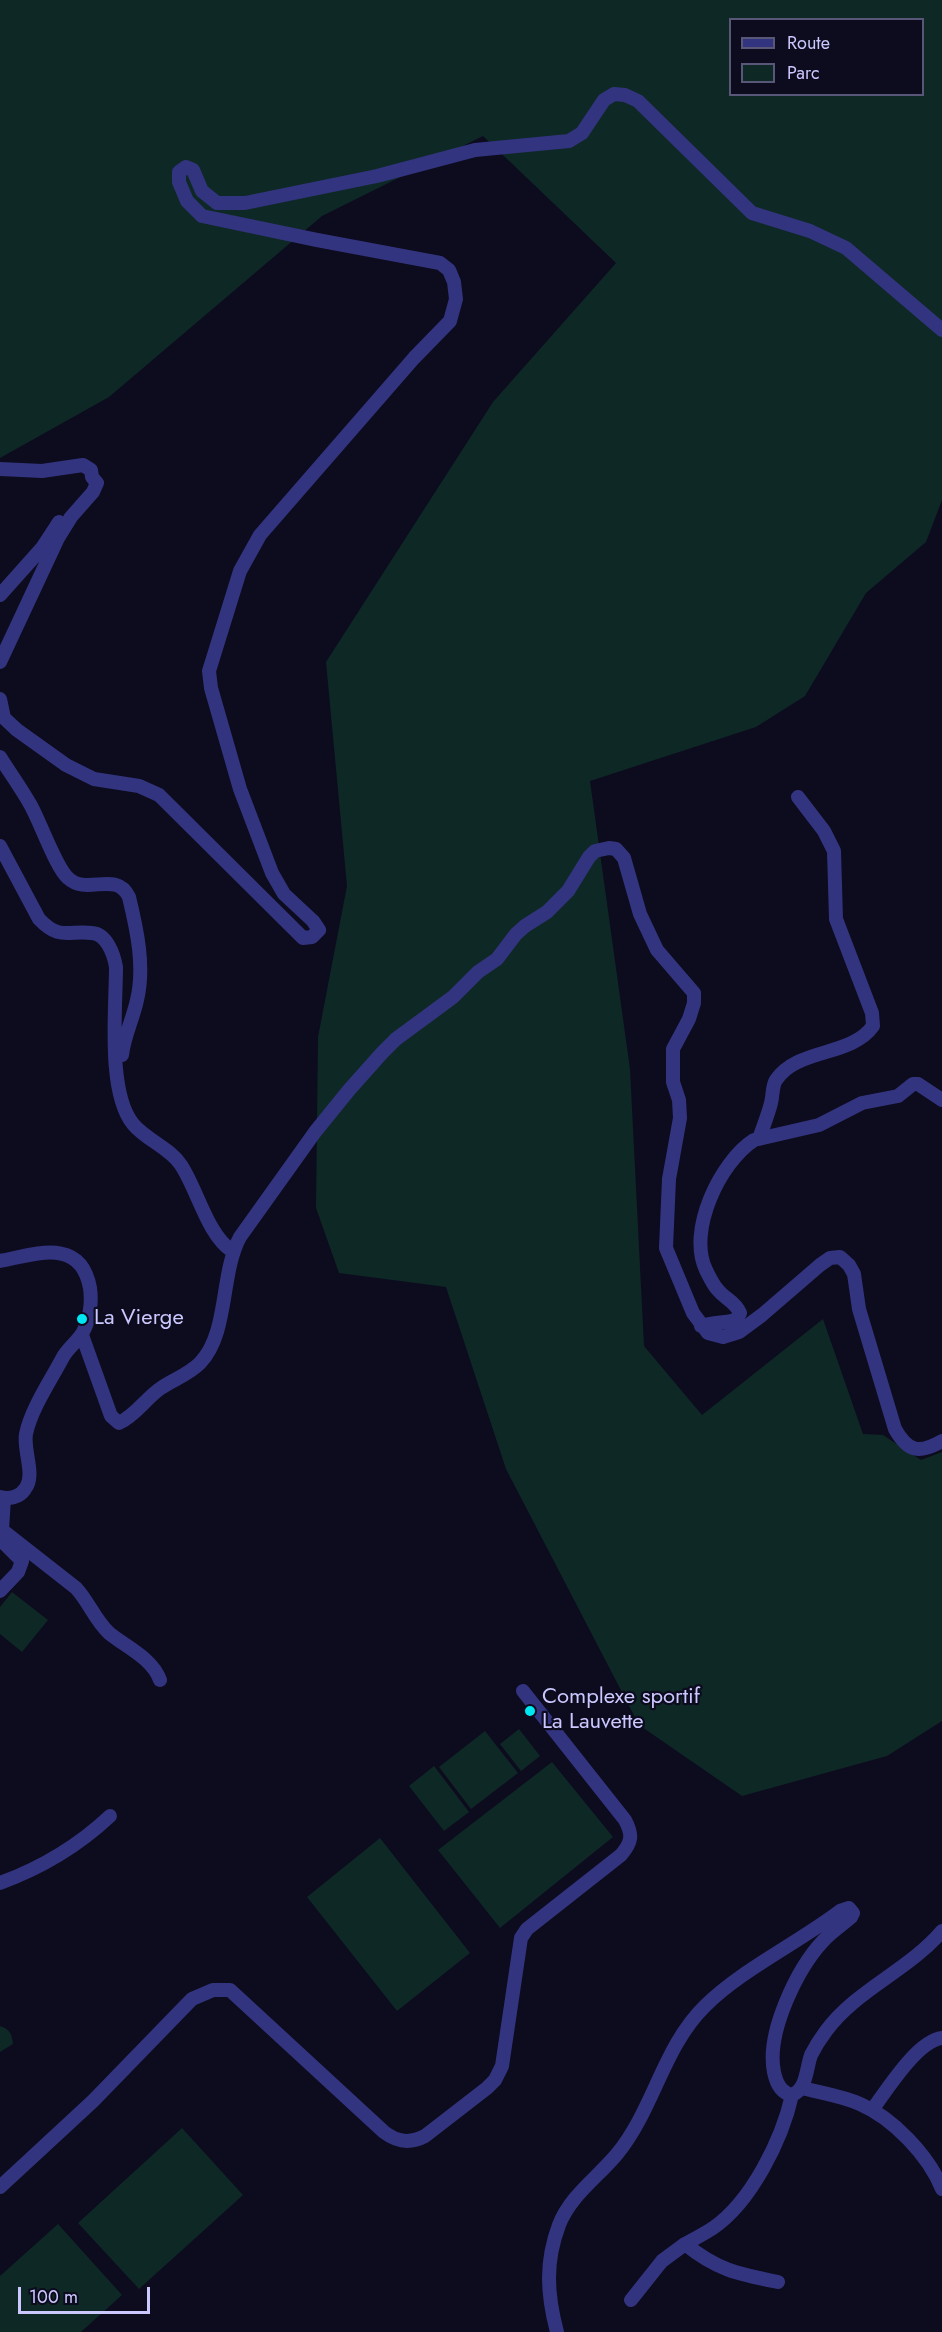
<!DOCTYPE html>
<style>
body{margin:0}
#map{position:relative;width:942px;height:2332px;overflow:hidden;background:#0d0b1e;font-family:Jost,sans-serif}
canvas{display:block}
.legend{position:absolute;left:729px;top:18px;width:195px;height:78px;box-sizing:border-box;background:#0d0b1e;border:2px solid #595778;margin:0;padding:8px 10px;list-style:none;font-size:18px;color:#cbc8ff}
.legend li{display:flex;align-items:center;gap:12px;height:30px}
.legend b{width:30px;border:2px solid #595778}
.scale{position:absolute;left:18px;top:2287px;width:132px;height:27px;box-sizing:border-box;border:3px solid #cbc8ff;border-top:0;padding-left:8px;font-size:18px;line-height:21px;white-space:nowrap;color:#cbc8ff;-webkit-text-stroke:4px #0d0b1e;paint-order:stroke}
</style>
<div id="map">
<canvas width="942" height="2332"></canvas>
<ul class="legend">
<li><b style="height:8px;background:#33347f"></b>Route</li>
<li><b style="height:16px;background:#0e2826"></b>Parc</li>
</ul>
<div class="scale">100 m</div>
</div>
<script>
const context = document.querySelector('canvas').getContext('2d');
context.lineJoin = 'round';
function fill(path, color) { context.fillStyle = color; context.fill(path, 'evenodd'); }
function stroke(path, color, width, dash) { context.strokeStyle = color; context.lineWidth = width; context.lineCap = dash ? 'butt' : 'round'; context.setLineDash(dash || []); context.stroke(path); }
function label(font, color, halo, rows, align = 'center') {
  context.font = font + ' Jost,sans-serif'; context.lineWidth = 4.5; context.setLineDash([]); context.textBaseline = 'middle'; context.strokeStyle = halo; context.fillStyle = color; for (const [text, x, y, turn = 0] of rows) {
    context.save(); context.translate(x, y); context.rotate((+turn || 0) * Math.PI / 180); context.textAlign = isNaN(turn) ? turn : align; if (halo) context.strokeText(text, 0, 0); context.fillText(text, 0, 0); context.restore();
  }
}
fill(new Path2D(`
 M0 0H942V500L926 542 866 593 805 696 756 727 590 781 630 1069 644 1346 702 1415 823 1319 863 1434 883 1435 921 1460 942 1452V1721L887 1756 742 1796 639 1725 506 1469 446 1287 339 1273 316 1208 318 1037 347 886 326 662 493 402 616 263 483 136 322 216 109 397 0 458ZM730 20H922V94H730Z
 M12 1592 48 1620 22 1652 0 1634V1607Z
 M519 1729 540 1756 521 1771 500 1744Z
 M485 1731 518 1773 471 1809 439 1767Z
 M552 1762 613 1837 500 1928 438 1850Z
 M434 1766 469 1812 444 1831 409 1786Z
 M380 1838 470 1953 397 2011 307 1897Z
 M0 2026C10 2029 12 2034 13 2044L0 2052Z
 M182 2128 243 2195 139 2289 78 2223Z
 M58 2224 122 2295 81 2332H0V2276Z`), '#0e2826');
stroke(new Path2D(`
 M0 469 42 471 83 465 91 470 92 477 97 483 93 492 71 517 58 538 0 662
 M0 595 42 548 59 522
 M0 699 4 718 17 730 66 765 94 779 139 786 159 795 303 938 312 937 319 930 313 921 284 894 272 873 240 789 211 688 209 671 240 571 260 535 414 358 450 321 456 299 454 282 449 270 440 263 317 240 202 216 187 201 179 182V172L186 167 193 170 202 191 217 203H245L377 176 475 150 569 141 582 133 604 100 614 94 625 95 638 101 752 213 810 231 846 248 942 330
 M0 757C10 773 21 788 30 804 40 821 56 868 68 878 87 896 116 870 129 897 137 930 145 967 137 1000 133 1019 124 1036 122 1055
 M0 846 39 919C60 941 68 930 92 933 107 934 114 955 116 967 116 1008 107 1092 133 1124 146 1140 170 1148 181 1165 198 1191 207 1234 232 1251
 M759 1139C763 1127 768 1115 771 1103 773 1096 772 1086 776 1080 797 1048 851 1057 873 1026L872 1013 836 919 834 851 824 831 798 797
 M0 1261C36 1254 81 1237 90 1288 92 1302 90 1319 83 1332 78 1341 68 1348 63 1357 51 1380 31 1409 26 1434 23 1451 36 1475 25 1489 19 1498 9 1499 0 1497
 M701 1326C713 1322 724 1323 736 1320L740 1313C735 1301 725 1299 718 1290 713 1285 709 1276 706 1270 687 1231 720 1162 754 1140L819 1125 862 1103 898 1096 913 1084H918L942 1100
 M82 1335 111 1416 119 1423C136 1415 146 1398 161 1388 174 1379 188 1375 200 1363 229 1333 220 1274 240 1237L315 1132 349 1090 382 1053 396 1039 453 997 478 972 497 959 516 934 525 926 547 912 568 891 589 857 595 851 609 848 616 849 624 858 640 914 657 950 694 993V1003L689 1019 673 1049V1082L679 1100 680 1118 669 1179 666 1248 693 1313 708 1333 723 1337 739 1332 762 1315 820 1265 830 1258 840 1257 849 1265 854 1274 859 1309 895 1429C908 1452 919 1454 942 1441
 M2 1530 76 1588C89 1602 95 1620 109 1633 126 1647 152 1658 160 1680
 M0 1531 2 1530 4 1498
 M0 1539 22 1561 18 1572 0 1591
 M0 1883C41 1868 78 1846 110 1816
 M802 2088C821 2093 842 2096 860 2104 893 2118 929 2156 942 2189
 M792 2095C807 2089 806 2069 811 2055 815 2047 820 2039 826 2031 856 1990 909 1970 942 1931
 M872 2110C887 2090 917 2041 942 2038
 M0 2187 93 2101 192 1999 213 1990H230L384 2132C397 2142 410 2144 425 2136L487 2088 495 2080 502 2066 521 1938 527 1929 621 1855C632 1842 633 1835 625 1820L523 1691
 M778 2282C738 2274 717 2270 685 2244 694 2239 704 2234 713 2228 751 2202 782 2140 792 2095
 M631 2300 662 2261 685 2244
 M557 2332C547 2294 545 2262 559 2225 570 2196 598 2177 617 2154 654 2109 663 2047 705 2006 741 1970 798 1943 840 1911L849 1908 853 1913 851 1917C842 1925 831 1932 823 1941 797 1969 766 2033 774 2072 776 2082 781 2093 792 2095`), '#33347f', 14);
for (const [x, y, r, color] of [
 [82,1319,6,"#00e7f3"],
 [530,1711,6,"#00e7f3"]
]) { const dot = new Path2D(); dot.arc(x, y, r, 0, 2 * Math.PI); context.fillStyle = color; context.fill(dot); stroke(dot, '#0d0b1e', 2); }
label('22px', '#cbc8ff', '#0d0b1e', [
 ["La Vierge",94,1319],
 ["Complexe sportif",542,1698],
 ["La Lauvette",542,1723]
], 'left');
</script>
